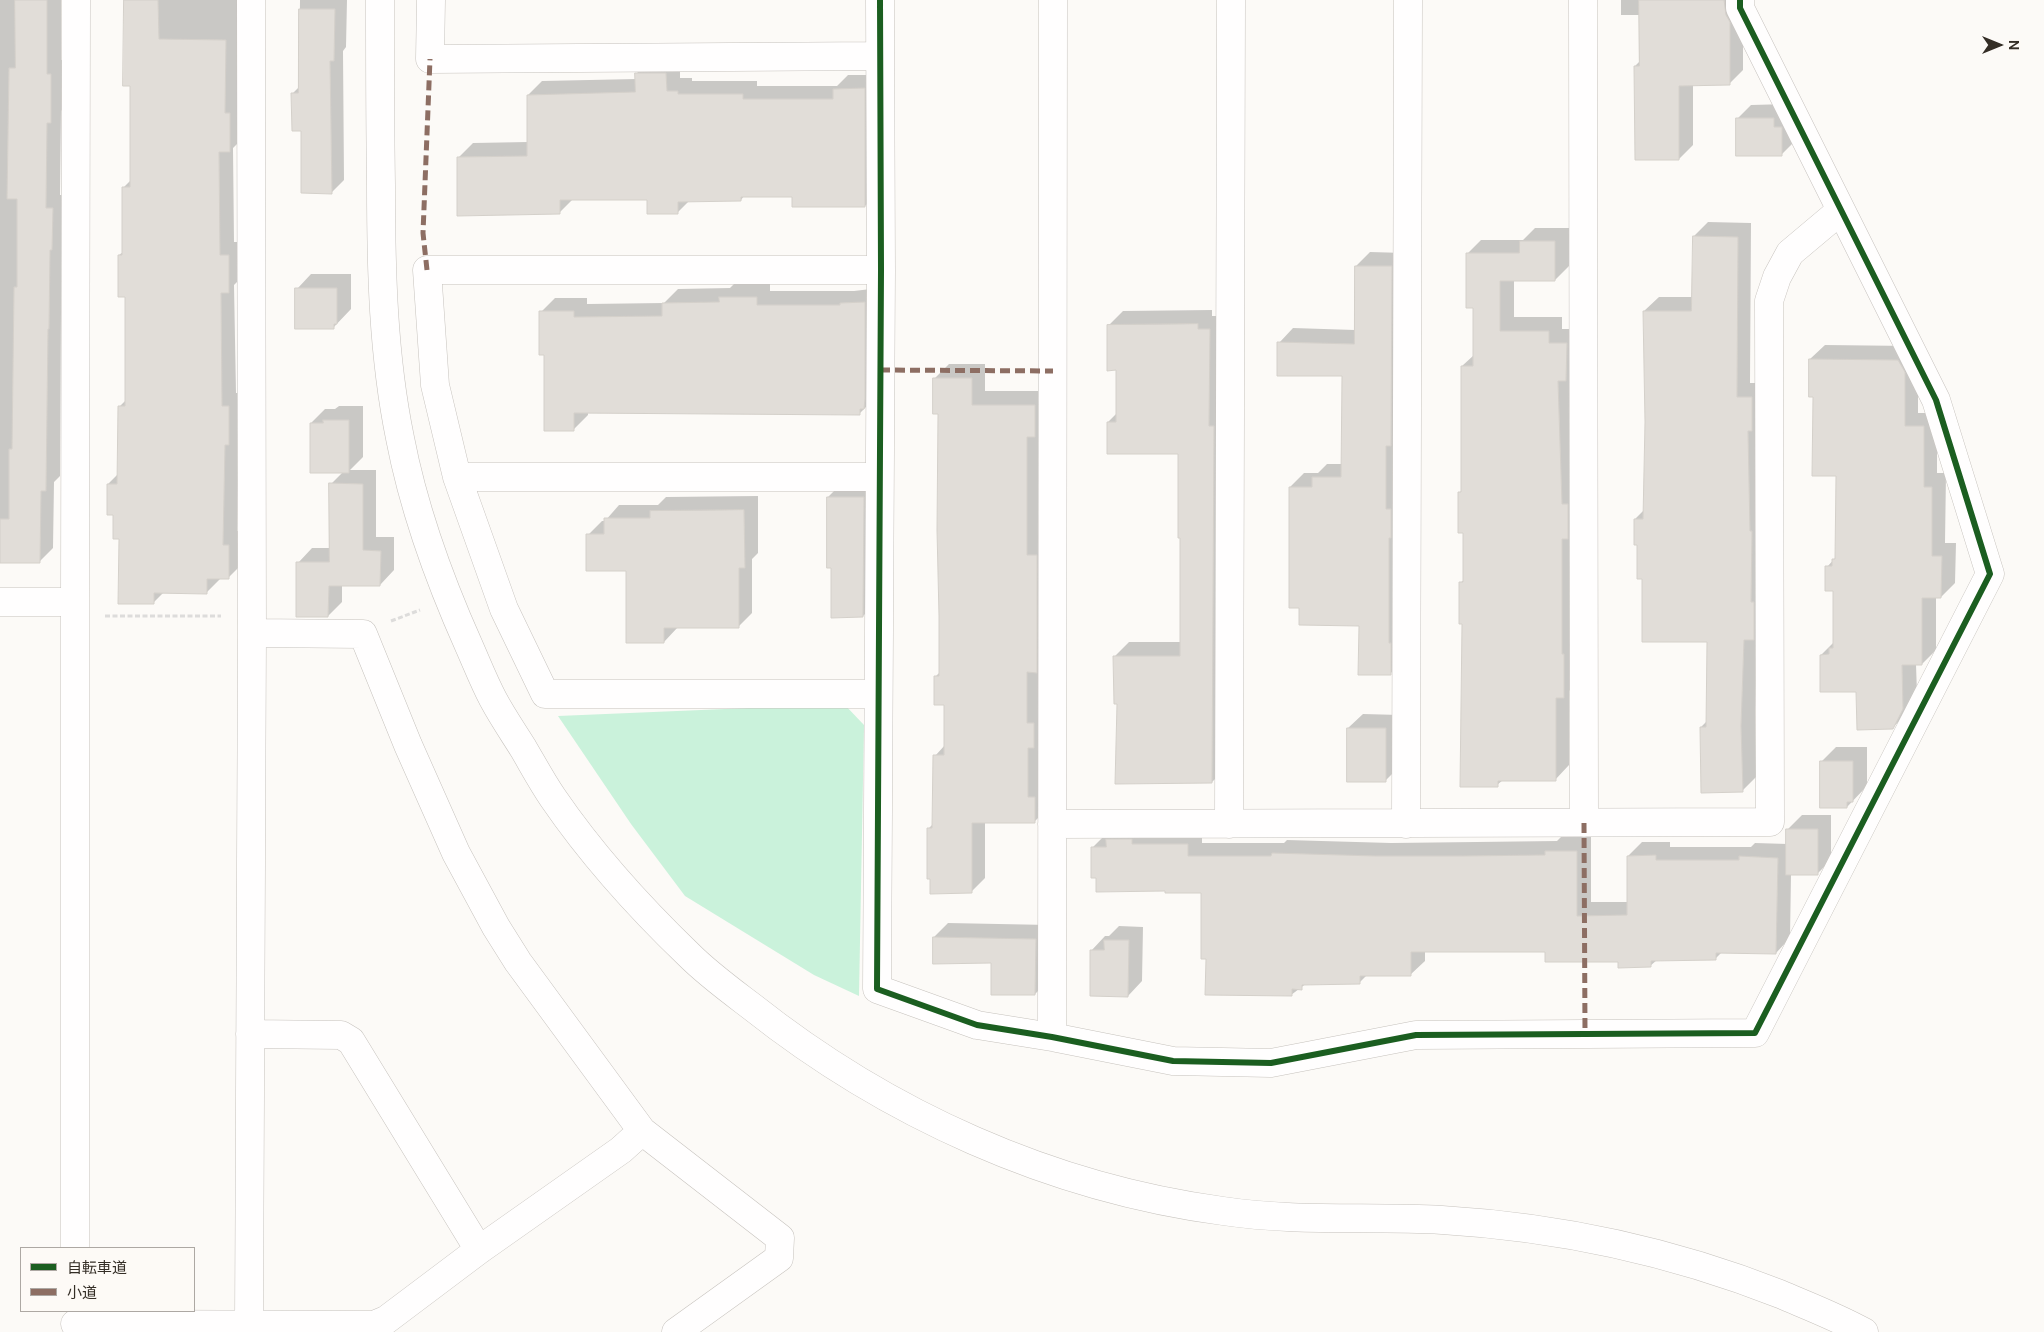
<!DOCTYPE html>
<meta charset="utf-8">
<style>
body{margin:0}
#map{position:relative;width:2044px;height:1332px;overflow:hidden;background:#fcfaf7;font-family:"DM Sans","Noto Sans JP",sans-serif}
canvas{display:block}
.legend{position:absolute;left:20px;top:1247px;width:175px;height:65px;box-sizing:border-box;background:#fdfaf6;border:1px solid #ada8a3;margin:0;padding:6px 9px;list-style:none;font-size:15px;color:#342e26}
.legend li{display:flex;align-items:center;gap:10px;height:25px}
.legend b{width:25px;border:1px solid #ada8a3}
.north{position:absolute;left:1974px;top:20px;width:50px;height:50px;-webkit-text-stroke:4px #fdfaf6;paint-order:stroke;rotate:90deg;font-size:14px;font-weight:700;line-height:20px;text-align:center;color:#342e26}
.north::after{content:'';display:block;margin:auto;width:18px;height:22px;background:#342e26;clip-path:polygon(50% 0,100% 100%,50% 72%,0 100%)}
</style>
<div id="map">
<canvas width="2044" height="1332"></canvas>
<ul class="legend">
<li><b style="height:6px;background:#1b5e20"></b>自転車道</li>
<li><b style="height:6px;background:#8d6e63"></b>小道</li>
</ul>
<div class="north">N</div>
</div>
<script>
const context = document.querySelector('canvas').getContext('2d');
context.lineJoin = 'round';
function fill(path, color) { context.fillStyle = color; context.fill(path, 'evenodd'); }
function stroke(path, color, width, dash) { context.strokeStyle = color; context.lineWidth = width; context.lineCap = dash ? 'butt' : 'round'; context.setLineDash(dash || []); context.stroke(path); }
fill(new Path2D(`
 M844 704 864 725 859 996 814 975 685 896 631 824 558 716Z`), '#caf2db');
fill(new Path2D(`
 M0 0H61V60H64V108L61 111 60 195H66L63 313 61 315 60 476 54 482 53 548 39 562H0Z
 M125 0H240L244 137 233 148 234 242H242V277L234 285 236 393H242L239 433 237 531H242V564L228 578 220 579 206 593 164 592 153 603 120 537 108 484 118 474 119 407 126 400V296L119 255 123 252V188L131 180V85Z
 M300 0H347L346 47 343 51 344 180 332 192 302 129 292 94 299 87Z
 M1621 0H1728V17H1743V70L1729 84H1693V145L1679 159 1635 66 1640 61V15H1621Z
 M650 60H680V78H692V81H757V86H837L848 75H878L879 192 865 206 793 196H744L741 200 689 201 678 212 648 198H574L559 213 459 157 473 143 528 142V95L542 81 636 79V74Z
 M1788 104 1796 140 1782 154 1737 119 1751 105Z
 M1708 222 1751 223 1750 383H1766L1755 711 1756 777 1742 791 1701 727 1708 720 1709 641 1643 577 1635 519 1645 509 1647 422 1644 311 1659 297H1693L1694 236Z
 M1535 228H1569V266L1555 280H1514V317H1562V329H1580L1578 682 1569 691V765L1555 780H1503L1497 785 1463 622 1460 583 1465 579V531L1459 493 1462 490V366L1474 355V307L1467 254 1481 240H1523Z
 M1370 252 1405 253 1404 659 1390 674 1360 624 1290 487 1304 473H1318L1327 464H1342L1344 375 1279 343 1293 328 1355 330 1356 266Z
 M311 274H351V309L333 328 297 289Z
 M770 283V291H854L879 288 874 399 859 414 588 412V415L574 429 545 354 541 312 555 298H587V304L664 303 678 289 730 288 734 284Z
 M1212 310V316H1224L1226 768 1212 782 1118 702 1114 657 1129 642H1181L1179 453 1108 422 1118 412V369L1109 325 1123 311Z
 M1825 345 1912 346 1918 358V413H1937V473H1946L1945 543H1956L1955 583 1941 597H1936V650L1922 664H1916L1917 694 1907 714 1892 728 1821 655 1834 642V590L1827 567 1837 556 1838 475 1815 395 1810 359Z
 M949 364H985V391H1049V807L1034 822H985V878L971 892 931 878 928 829 933 824 935 756 945 745V703L935 677 940 672 939 413 935 378Z
 M339 406H363V457L350 470H376V537H394V570L380 585H342V602L328 616 298 563 312 548H330L331 484 343 472 311 423 325 409H335Z
 M842 483H878L877 602 863 616 832 567 828 497Z
 M758 496V553L752 559V613L738 627H678L664 642 627 570 588 535 602 521H605L619 505H658L666 497Z
 M1363 714 1400 715 1399 767 1385 781 1348 728Z
 M1836 747H1867V786L1847 807 1822 761Z
 M1802 815H1831V860L1817 874H1791L1790 938 1776 953 1722 952 1715 959 1657 960 1650 966 1546 951H1425V961L1410 975H1367L1359 983H1307L1291 995 1207 958 1203 892 1092 848 1106 834 1202 830V843H1284L1287 840 1391 843 1476 842 1557 841 1561 837H1591V902H1628V856L1642 842H1670V847H1751L1755 843 1788 844V829Z
 M948 923 1050 925 1049 980 1035 994 993 962 934 937Z
 M1119 926 1143 927 1142 981 1128 996 1091 951 1105 936H1109Z`), '#0003');
const building = new Path2D(`
 M15 0H47V74H51V123H47L46 208H53L52 250H50L49 329H48L46 491H41L40 563H0V519H9V449H12L14 287H17V199H7L9 68H15Z
 M124 0H158L159 39 226 40 225 113H230V152H219L220 255H229V293H221L222 406H229V445H225L223 545H229V579H207V594L154 593V604H118L119 539H113V515H107V484H117L118 406H125V297H118V255H122V187H130V86H123Z
 M1639 0H1724L1726 15 1730 22V85L1679 86V160H1635L1634 66H1639Z
 M299 9H335L334 61H330L332 194 301 193V131H292L291 93H298Z
 M635 73H666L667 91H678V94H743V99H833V89L865 88V207H792V197H741V201L678 202V214H647V200H560V214L457 216V157L527 156V95L635 92Z
 M1736 118H1774V127H1782V156H1736Z
 M1693 236 1738 237 1737 397H1752V431H1748L1750 531H1752L1751 602H1754V640H1744L1741 726 1743 792 1701 793 1700 727H1706L1707 642H1642V579H1637V545H1634V519H1643L1645 422 1643 311H1691Z
 M1520 241H1555V281H1500V331H1549V343H1567L1566 381H1558L1562 504H1568V539H1562V654H1564V698H1556V781H1498V787H1460L1462 624H1459V582H1463V533H1458V492H1461V366H1473V308H1466V253H1519Z
 M1355 266H1392L1391 446H1386V509H1391V538H1389V643H1391V675H1358L1359 626 1299 625V608H1289V487H1312V477H1341L1342 376H1277V342L1354 344Z
 M295 288H337V324H334V329H295Z
 M719 297H757V305H840V303L865 302V399L864 409H860V415L574 413V431H544V355H539V311H574V317L662 316V303L719 302Z
 M1198 324V329H1210L1209 426H1214L1212 783 1115 784 1117 704H1114L1113 656H1180V538H1178V454H1107V422H1116V370L1107 371V325Z
 M1809 359 1898 360 1905 372V426H1924V487H1932V556H1942L1941 598H1922V665H1902L1903 709 1893 729 1857 730 1856 692H1820V655L1829 654V648H1833V591H1825V566H1832V559H1835L1836 476H1812L1813 397H1809Z
 M933 378H972V405H1035V437H1027V555H1037V673L1027 672V723H1034V748H1028V797H1035V823H972V893L930 894V879H927V828H932L933 755H944V705H934V676H939V616L937 530 938 414H933Z
 M323 420H349V473H310V423H323Z
 M329 483 363 484V550L381 551 380 586H329L328 617H296V562H329Z
 M827 497H864L863 617 831 618V568H827Z
 M744 510 745 568H739V628H664V643H626V571H586V534H604V518H650V511Z
 M1347 728H1386V782H1347Z
 M1820 761H1853V802H1847V808H1820Z
 M1786 829H1818V875H1786Z
 M1106 839H1132V844H1188V856H1271L1272 853 1376 856H1462L1545 855V851H1577V916L1627 915V856L1656 855V860H1739V856L1778 858 1776 954 1716 953V960L1651 961V967L1618 968V962H1545V952H1411V976H1360V984L1302 985V990L1292 989V996L1205 995 1206 959H1201V893H1165V891L1096 892V878H1091V847H1106Z
 M933 937 1036 939 1035 995H991V963L933 964Z
 M1104 940H1129L1128 997 1090 996V950H1104Z`);
fill(building, '#e1ddd8');
stroke(building, '#d4d0ca', 1);
const street = new Path2D(`
 M251 0 252 633 363 634 408 745 456 853 496 927 518 962 642 1131 780 1238 779 1258 676 1332
 M431 0 430 59 880 56
 M880 0 881 270 877 989 977 1025 1052 1037 1173 1061 1271 1063 1416 1035 1755 1033 1990 574 1936 400 1740 8V0
 M1583 0 1584 823
 M457 477H879
 M0 602H75L76 0
 M75 602V1248
 M878 694H545L504 609 457 477 435 385 427 270H881
 M1052 824 1770 822 1769 301 1777 277 1790 253 1840 211
 M1229 824 1231 0
 M1406 824 1408 0
 M250 1034 341 1035 351 1041 479 1250
 M1052 1037 1053 0
 M75 1324 374 1325 386 1320 479 1250 621 1150 642 1131
 M249 1325 252 633`);
const secondary = new Path2D(`
 M380 0C380 62 380 123 381 185 381 270 383 355 400 438 414 511 439 579 469 646 477 664 484 682 493 699 502 716 513 732 523 748 533 765 542 782 553 798 592 855 639 907 689 955 708 974 730 990 751 1006 887 1114 1051 1188 1223 1211 1296 1222 1369 1216 1442 1220 1559 1227 1671 1251 1780 1294 1808 1306 1837 1317 1864 1332`);
stroke(street, '#c6c2bd', 29);
stroke(secondary, '#c6c2bd', 29);
stroke(new Path2D(`
 M105 616H221
 M391 621 420 610`), '#dddcdb', 3, [5, 2.5]);
stroke(street, '#fffefe', 28);
stroke(secondary, '#fffefe', 28);
stroke(new Path2D(`
 M427 270 423 233 430 59
 M880 370 1053 371
 M1584 823 1585 1033`), '#8d6e63', 5, [10, 5]);
stroke(new Path2D(`
 M880 0 881 270 877 989 977 1025 1052 1037 1173 1061 1271 1063 1416 1035 1755 1033 1990 574 1936 400 1740 8V0`), '#1b5e20', 6);
</script>
